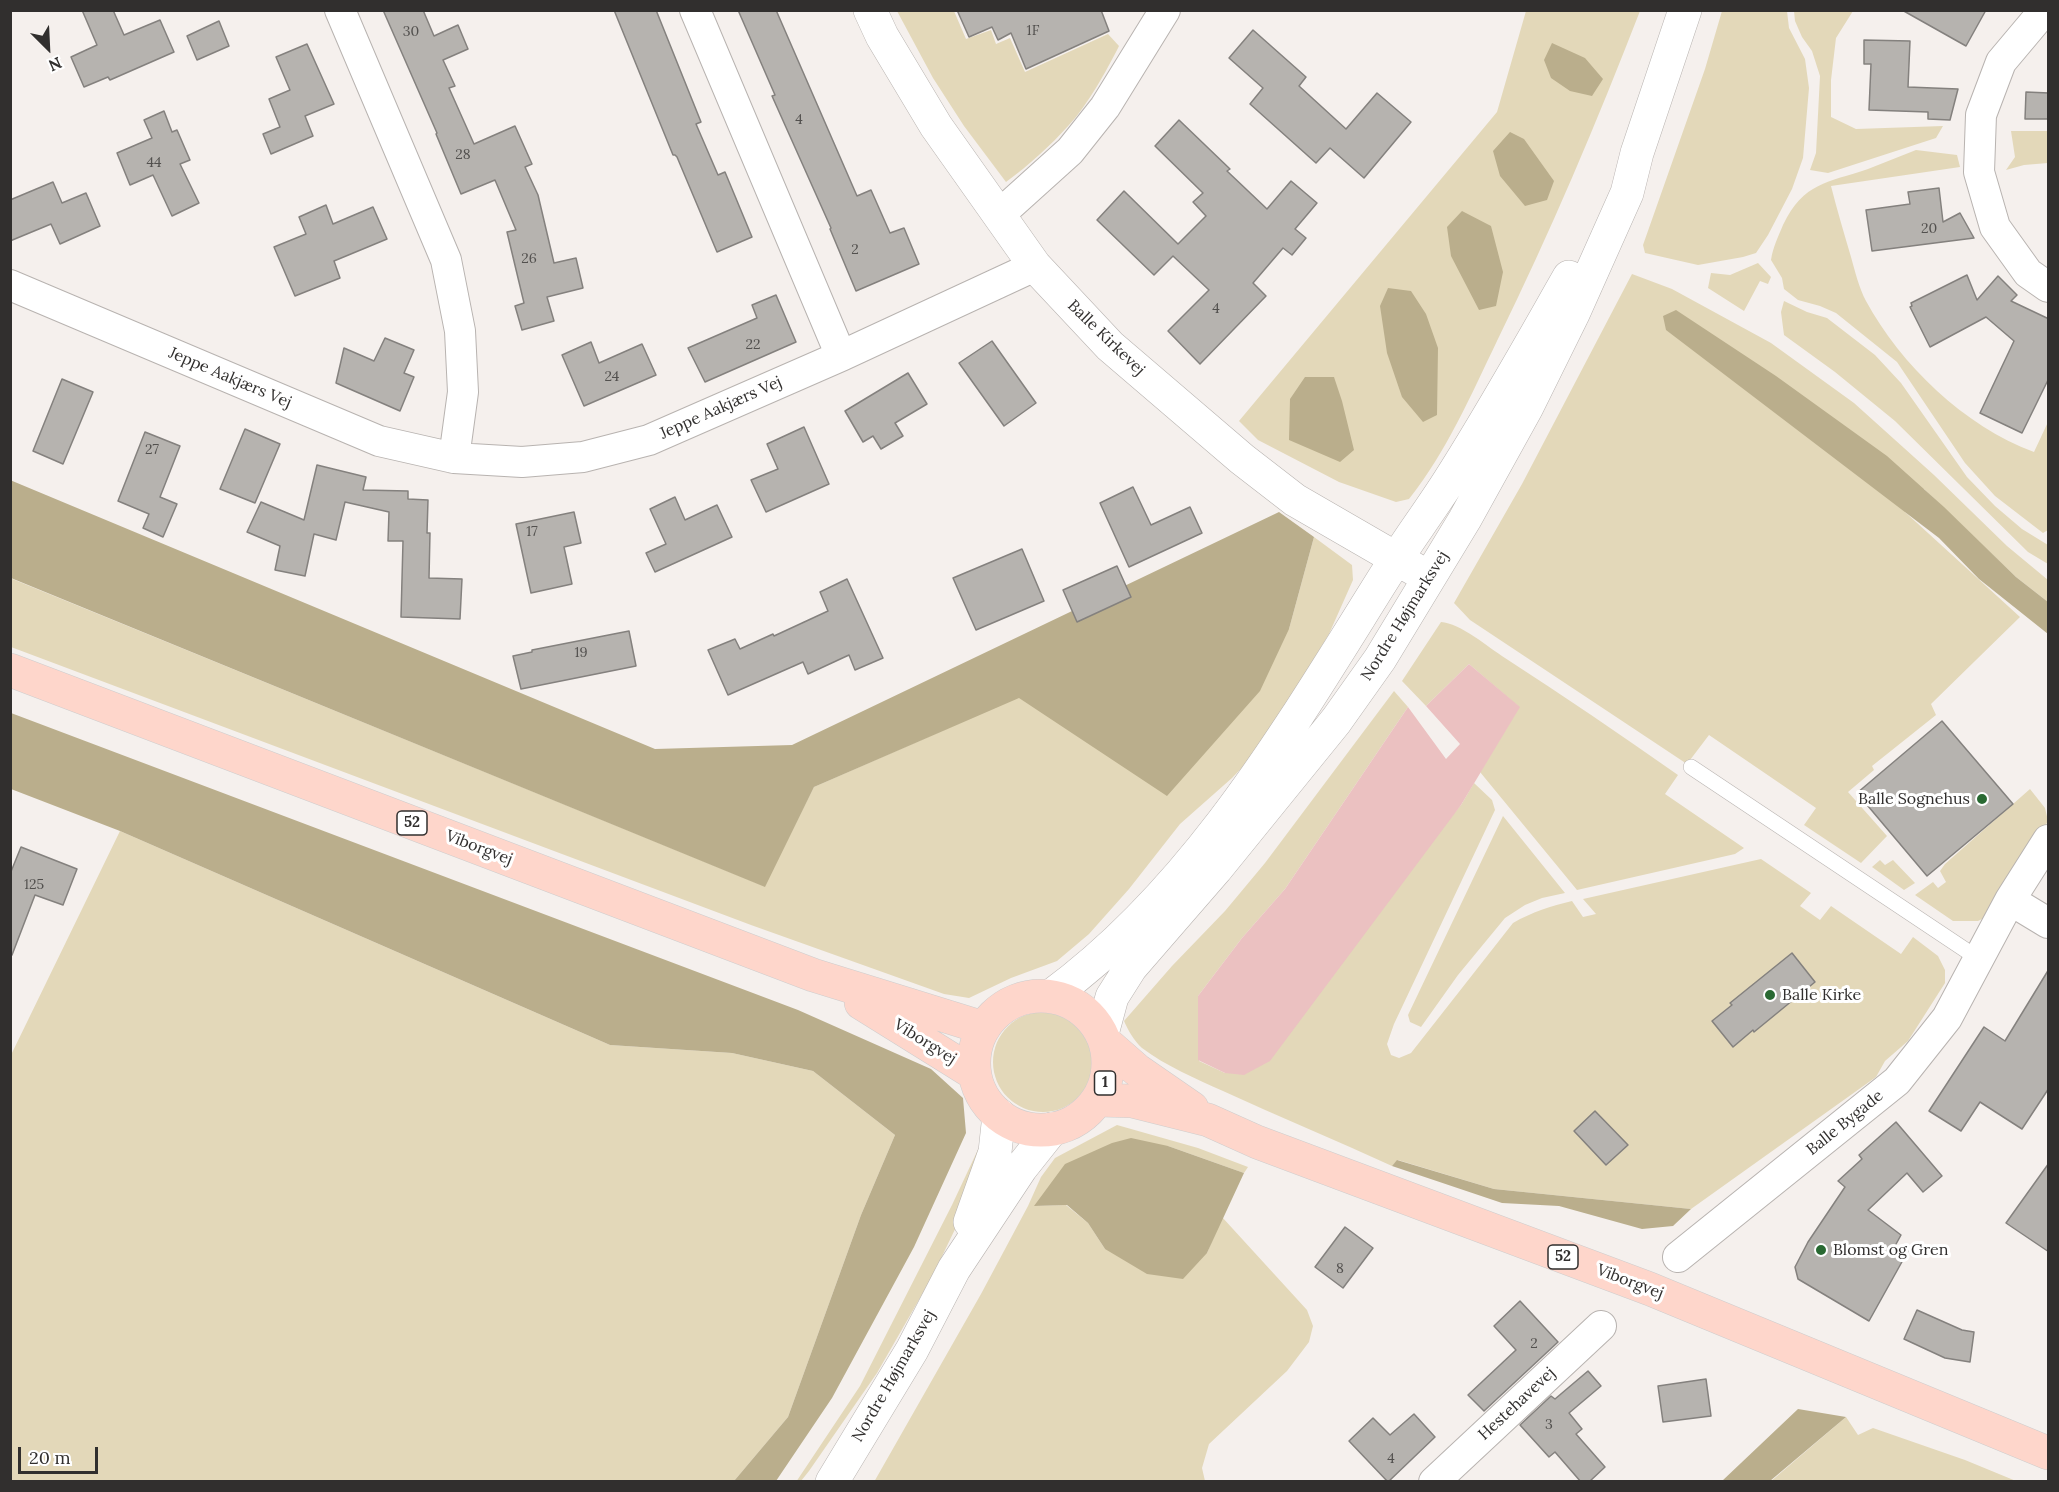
<!DOCTYPE html>
<meta charset="utf-8">
<style>
body{margin:0}
#map{position:relative;width:2059px;height:1492px;overflow:hidden;background:#f5f0ed;font-family:Lora,serif}
canvas{display:block}
.frame{position:absolute;inset:0;border:12px solid #312f2e;pointer-events:none}
.north{position:absolute;left:18px;top:18px;width:60px;height:60px;-webkit-text-stroke:4px #fff;paint-order:stroke;rotate:156deg;font-size:16px;font-weight:700;line-height:24px;text-align:center;color:#312f2e}
.north::after{content:'';display:block;margin:auto;width:21px;height:27px;background:#312f2e;clip-path:polygon(50% 0,100% 100%,50% 72%,0 100%)}
.scale{position:absolute;left:18px;top:1447px;width:80px;height:27px;box-sizing:border-box;border:3px solid #312f2e;border-top:0;padding-left:8px;font-size:18px;line-height:21px;white-space:nowrap;color:#312f2e;-webkit-text-stroke:4px #fff;paint-order:stroke}
</style>
<div id="map">
<canvas width="2059" height="1492"></canvas>
<div class="frame"></div>
<div class="north">N</div>
<div class="scale">20 m</div>
</div>
<script>
const context = document.querySelector('canvas').getContext('2d');
context.lineJoin = 'round';
function fill(path, color) { context.fillStyle = color; context.fill(path, 'evenodd'); }
function stroke(path, color, width, dash) { context.strokeStyle = color; context.lineWidth = width; context.lineCap = dash ? 'butt' : 'round'; context.setLineDash(dash || []); context.stroke(path); }
function label(font, color, halo, rows, align = 'center') {
  context.font = font + ' Lora,serif'; context.lineWidth = 6; context.setLineDash([]); context.textBaseline = 'middle'; context.strokeStyle = halo; context.fillStyle = color; for (const [text, x, y, turn = 0] of rows) {
    context.save(); context.translate(x, y); context.rotate((+turn || 0) * Math.PI / 180); context.textAlign = isNaN(turn) ? turn : align; if (halo) context.strokeText(text, 0, 0); context.fillText(text, 0, 0); context.restore();
  }
}
fill(new Path2D(`
 M897 11H954L966 39 991 30 996 44 1010 38 1025 72 1108 34 1119 46C1107 70 1087 106 1069 125 1050 146 1029 165 1006 182L964 126 933 78Z
 M1526 11H1640C1597 122 1550 233 1497 341 1471 395 1447 451 1409 499L1396 502 1339 482 1258 440 1239 421 1497 112Z
 M1722 11H1787L1789 28 1805 59 1809 88 1803 158 1792 189 1768 235 1756 253 1743 257 1698 265 1645 253 1643 245 1705 69Z
 M1794 11H1853L1836 38 1831 80V117L1856 129 1943 126 1936 138 1828 173 1810 170 1816 153 1820 76 1812 51 1802 37 1795 21Z
 M2011 131H2048V163L2024 165 2006 170 2015 157Z
 M1916 150 1957 155 1960 167 1831 186C1837 210 1844 233 1851 257 1855 271 1859 288 1866 301 1901 365 1964 426 2034 452L2048 422V530L2043 533 1995 496 1965 463 1897 362 1836 313 1820 306 1798 300 1784 289 1782 278 1771 260C1773 247 1778 237 1783 225 1804 182 1827 183 1868 169 1884 163 1900 156 1916 150Z
 M1758 263 1771 277 1768 284 1760 281 1744 311 1708 288 1711 273 1730 275Z
 M1632 274 1672 289 1771 343 1854 403 1934 475 2007 546 2048 580V602L2016 577 1924 489 1905 512 2020 617 1931 704 1936 715 1872 766 1874 770 1848 792 1887 836 1861 863 1804 825 1816 808 1709 735 1687 764 1470 620 1454 603 1522 484Z
 M1784 301 1807 312 1827 318 1875 355 1901 383 1967 477 1995 506 2022 529 2048 545V564L2028 552 1895 421 1835 372 1784 335 1781 312Z
 M1314 537 1352 565 1353 580 1329 634 1257 752 1232 778 1180 824 1129 889 1089 934 1057 961 1011 978 969 998 944 994 751 925 11 647 10 578 764 886 814 787 1019 697 1289 629Z
 M1441 622C1460 623 1488 647 1505 658 1564 696 1621 735 1678 775L1665 794 1744 848 1735 854 1577 890 1480 772 1519 707 1469 664 1426 706 1402 681Z
 M1394 691 1408 707 1285 889 1242 938 1198 996 1199 1061 1225 1073 1461 805 1474 783 1492 800 1495 810 1394 1024 1387 1044 1391 1055 1399 1058 1411 1053 1513 923C1532 912 1551 906 1572 901L1583 917 1596 914 1583 899 1761 859 1811 893 1800 906 1820 920 1831 906 1901 954 1913 937 1938 956 1945 970V983L1908 1041 1885 1061 1876 1077 1691 1209 1494 1189 1398 1160 1392 1166C1336 1140 1279 1117 1223 1091 1196 1079 1166 1066 1142 1048 1134 1041 1128 1030 1124 1021L1172 966 1225 911 1265 863Z
 M2030 789 2045 808 2048 821 2000 903 1990 915 1978 921H1953L1915 895 1933 882 1938 888 1946 882 1940 871 1945 864Z
 M1503 816 1565 893 1542 898 1525 905 1505 918 1458 975 1421 1027 1410 1022 1408 1015Z
 M120 831 610 1045 732 1053 813 1071 895 1135 861 1215 788 1417 734 1481H11L10 1057Z
 M1880 860 1885 865 1893 860 1915 883 1904 890 1872 867Z
 M993 1062a50 50 0 1 1 100 0a50 50 0 1 1-100 0Z
 M1117 1125 1198 1148 1248 1167 1244 1173 1168 1146 1035 1206 1066 1205 1088 1223 1105 1249 1207 1253 1222 1217 1307 1310 1313 1326 1309 1342 1287 1371 1209 1444 1202 1468 1205 1481 874 1482 981 1294 1028 1206 1041 1177 1055 1158Z
 M982 1141 971 1196 932 1277 877 1373 809 1471 801 1481 796 1482 860 1386 952 1205Z
 M1846 1417 1858 1435 1873 1428 1965 1460 2016 1481 1770 1482Z`), '#e3d8b9');
fill(new Path2D(`
 M1552 43 1585 58 1603 79 1592 96 1570 91 1551 78 1544 60Z
 M1510 132 1524 139 1554 181 1547 200 1525 206 1500 176 1493 151Z
 M1462 211 1491 226 1503 272 1496 306 1479 310 1451 256 1447 227Z
 M1388 288 1411 291 1426 314 1438 348 1437 415 1423 422 1402 397 1387 353 1380 306Z
 M1676 310 1776 376 1887 456 1944 507 2016 577 2048 602V634L1979 579 1939 538 1666 330 1663 316Z
 M1305 377H1334L1342 401 1354 450 1340 462 1289 440 1290 399Z
 M10 480 655 749 792 745 1279 512 1314 537 1289 629 1260 691 1167 796 1019 698 814 787 765 887 11 578Z
 M11 713 798 1010 931 1069 963 1098 966 1133 914 1247 832 1398 776 1481H734L788 1417 861 1215 895 1135 813 1071 732 1053 610 1045 120 831 11 789Z
 M1131 1138 1168 1146 1244 1173 1207 1253 1183 1279 1147 1274 1105 1249 1088 1223 1067 1205 1034 1206 1065 1164 1112 1143Z
 M1397 1160 1494 1189 1691 1209 1673 1226 1642 1229 1559 1206 1502 1203 1392 1166Z
 M1798 1409 1846 1417 1770 1481H1722Z`), '#baae8c');
fill(new Path2D(`
 M1469 664 1520 707 1461 805 1270 1061 1244 1075 1225 1073 1198 1060V996L1242 938 1285 889 1408 707 1446 759 1460 744 1426 706Z`), '#ebc1c1');
const building = new Path2D(`
 M82 10H113L124 35 160 20 174 52 110 80 108 77 84 87 71 57 97 45Z
 M383 10H423L434 36 458 25 468 49 443 60 455 86 449 88 474 144 515 126 532 164 525 167 538 195 554 263 576 258 583 288 547 297 554 321 522 330 515 306 524 303 507 232 516 230 495 180 461 194 436 134 437 133Z
 M614 10H656L701 122 696 124 718 175 725 172 752 237 717 252 677 157 675 155H673Z
 M738 10H776L857 196 871 190 890 233 904 228 919 264 856 291 830 229 831 228 772 96 775 95Z
 M957 10H1101L1109 31 1026 69 1011 33 998 40 992 27 969 37Z
 M1902 10H1986L1966 46Z
 M219 21 229 46 197 60 187 36Z
 M1253 30 1306 77 1299 86 1346 129 1377 93 1411 122 1364 178 1330 148 1316 163 1250 104 1263 88 1229 58Z
 M1864 40 1910 41 1908 87 1958 89 1950 120 1928 119V112L1869 110 1871 64H1864Z
 M307 44 334 104 305 116 313 136 271 154 263 134 280 127 269 99 290 90 276 57Z
 M2026 92 2049 93V119H2025Z
 M164 111 172 132 177 130 190 160 180 164 199 203 172 216 153 175 130 185 117 153 152 138 144 120Z
 M1179 120 1230 169 1227 171 1267 209 1291 181 1317 203 1295 229 1306 238 1292 255 1283 248 1253 283 1266 296 1200 364 1168 331 1209 290 1173 256 1154 275 1097 220 1124 191 1178 244 1206 216 1193 202 1203 193 1155 146Z
 M53 182 62 203 86 193 100 226 60 244 51 224 10 241V200Z
 M1939 188 1943 222 1960 213 1974 238 1872 251 1866 210 1910 204 1908 192Z
 M326 205 333 224 373 207 387 239 334 261 340 278 295 296 274 247 306 234 299 217Z
 M1967 275 1977 300 1998 276 2017 295 2011 301 2049 319V378L2022 433 1980 413 2014 341 1986 317 1930 347 1910 307 1912 306 1911 303Z
 M776 295 796 342 705 382 688 348 757 318 752 305Z
 M385 338 414 350 404 373 414 377 400 411 336 383 344 348 374 361Z
 M992 341 1036 403 1004 426 959 363Z
 M591 342 599 363 642 344 656 375 584 406 562 355Z
 M908 373 927 404 895 423 903 436 881 449 873 436 863 442 845 411Z
 M62 379 93 392 63 464 33 451Z
 M804 427 829 484 766 512 751 480 778 469 767 444Z
 M245 429 280 444 255 503 220 489Z
 M145 432 180 446 160 497 177 504 163 537 143 528 149 514 118 501Z
 M317 465 366 477 363 490 408 491V499L428 500 427 533H430L429 578 462 579 460 619 401 617 403 541H388L389 512 345 502 336 540 314 534 305 576 275 570 280 546 247 532 261 502 304 520Z
 M1133 487 1151 525 1190 507 1202 533 1129 567 1100 503Z
 M675 497 685 520 717 505 732 537 655 572 646 553 666 544 650 509Z
 M574 512 581 543 564 547 572 584 531 593 516 524Z
 M1022 549 1044 601 976 630 953 578Z
 M1117 566 1131 597 1077 622 1063 590Z
 M847 579 883 658 855 670 849 655 808 674 803 662 728 695 708 650 735 639 740 649 773 634 774 636 828 611 820 592Z
 M629 631 636 666 521 689 513 656 532 652V650Z
 M1942 721 2013 804 1927 876 1857 793Z
 M21 847 77 869 63 905 35 895 12 955 10 954V874Z
 M1792 953 1815 982 1754 1032 1753 1030 1733 1047 1712 1021 1732 1005 1730 1003Z
 M2049 969V1088L2022 1129 1980 1102 1961 1131 1929 1111 1984 1027 2005 1041Z
 M1595 1111 1628 1145 1606 1165 1574 1131Z
 M1896 1122 1942 1176 1923 1192 1907 1173 1868 1210 1901 1235 1895 1246 1908 1251 1869 1321 1798 1279 1795 1267 1808 1242 1845 1187 1838 1181 1862 1159 1859 1155Z
 M2049 1163V1252L2006 1223Z
 M1345 1227 1373 1248 1343 1288 1315 1267Z
 M1520 1301 1558 1342 1484 1411 1468 1395 1516 1350 1494 1326Z
 M1917 1310 1962 1330 1974 1332 1970 1362 1945 1358 1904 1339Z
 M1588 1371 1601 1386 1569 1413 1582 1429 1576 1434 1605 1467 1589 1482H1581L1555 1452 1549 1457 1520 1425 1551 1396 1555 1399Z
 M1706 1379 1711 1416 1663 1422 1658 1386Z
 M1414 1414 1435 1437 1388 1482 1349 1441 1373 1418 1390 1435Z`);
fill(building, '#b6b3af');
stroke(building, '#84817e', 1.5);
const service = new Path2D(`
 M1691 767 1979 959`);
const minor = new Path2D(`
 M340 10 446 260 460 331 463 392 454 458
 M695 10 841 356
 M2048 12 2038 18 2001 62 1981 115 1979 172 1995 227 2028 273 2048 287
 M999 215 1070 151 1105 107 1165 10
 M10 285 379 441 454 458 522 462 583 457 649 440 841 356 1035 266
 M2010 900 2048 923
 M1678 1257 1897 1081 1947 1018 2010 900 2048 840
 M1434 1482 1601 1326`);
const tertiary = new Path2D(`
 M870 10 882 36 936 126 1035 266 1110 346 1242 459 1295 500 1416 570
 M1051 996C1196 890 1288 731 1382 581 1402 549 1424 519 1445 487 1489 419 1529 347 1569 277
 M1102 1034 1112 997 1131 967 1216 869 1336 721 1380 659 1465 519 1527 407 1573 314 1627 193 1637 153 1685 10
 M970 1222 995 1152 999 1115
 M832 1482 912 1350 954 1269 1021 1168 1052 1129`);
const primary = new Path2D(`
 M10 670 813 975 984 1028
 M974 1063a67 67 0 1 1 134 0a67 67 0 1 1-134 0Z
 M861 1003 975 1074
 M1105 1042 1137 1070 1192 1108
 M1097 1100 1132 1101 1208 1120 1257 1142 1650 1289 2048 1453`);
stroke(service, '#b8b3b0', 16);
stroke(minor, '#b8b3b0', 32);
stroke(tertiary, '#b8b3b0', 34);
stroke(primary, '#cecdcd', 34);
stroke(service, '#fff', 15);
stroke(minor, '#fff', 30);
stroke(tertiary, '#fff', 33);
stroke(primary, '#fed6cb', 33);
for (const [x, y, r, color] of [
 [1982,799,6,"#296932"],
 [1770,995,6,"#296932"],
 [1821,1250,6,"#296932"]
]) { const dot = new Path2D(); dot.arc(x, y, r, 0, 2 * Math.PI); context.fillStyle = color; context.fill(dot); stroke(dot, '#fff', 2); }
label('14px', '#52504e', null, [
 ["1F",1033,31],
 ["30",411,32],
 ["4",799,120],
 ["28",463,155],
 ["44",154,163],
 ["20",1929,229],
 ["2",855,250],
 ["26",529,259],
 ["4",1216,309],
 ["22",753,345],
 ["24",612,377],
 ["27",152,450],
 ["17",532,532],
 ["19",581,653],
 ["125",34,885],
 ["8",1340,1269],
 ["2",1534,1344],
 ["3",1549,1425],
 ["4",1391,1459]
]);
for (const [x, y, w] of [
 [412,823,30],
 [1105,1083,21],
 [1563,1257,30]
]) { const box = new Path2D(); box.roundRect(x - w / 2, y - 12, w, 24, 4.5); context.fillStyle = '#fff'; context.fill(box); stroke(box, '#312f2e', 1.5); }
label('bold 15px', '#312f2e', null, [
 ["52",412,823],
 ["1",1105,1083],
 ["52",1563,1257]
]);
label('16px', '#312f2e', '#fff', [
 ["Balle Kirkevej",1106,338,44],
 ["Jeppe Aakjærs Vej",230,378,23],
 ["Jeppe Aakjærs Vej",721,408,-24],
 ["Nordre Højmarksvej",1405,616,-58],
 ["Viborgvej",479,848,21],
 ["Viborgvej",925,1042,32],
 ["Balle Bygade",1845,1123,-39],
 ["Viborgvej",1630,1282,21],
 ["Nordre Højmarksvej",894,1376,-60],
 ["Hestehavevej",1517,1404,-43]
]);
label('16px', '#312f2e', '#fff', [
 ["Balle Sognehus",1970,799,"right"],
 ["Balle Kirke",1782,995],
 ["Blomst og Gren",1833,1250]
], 'left');
</script>
